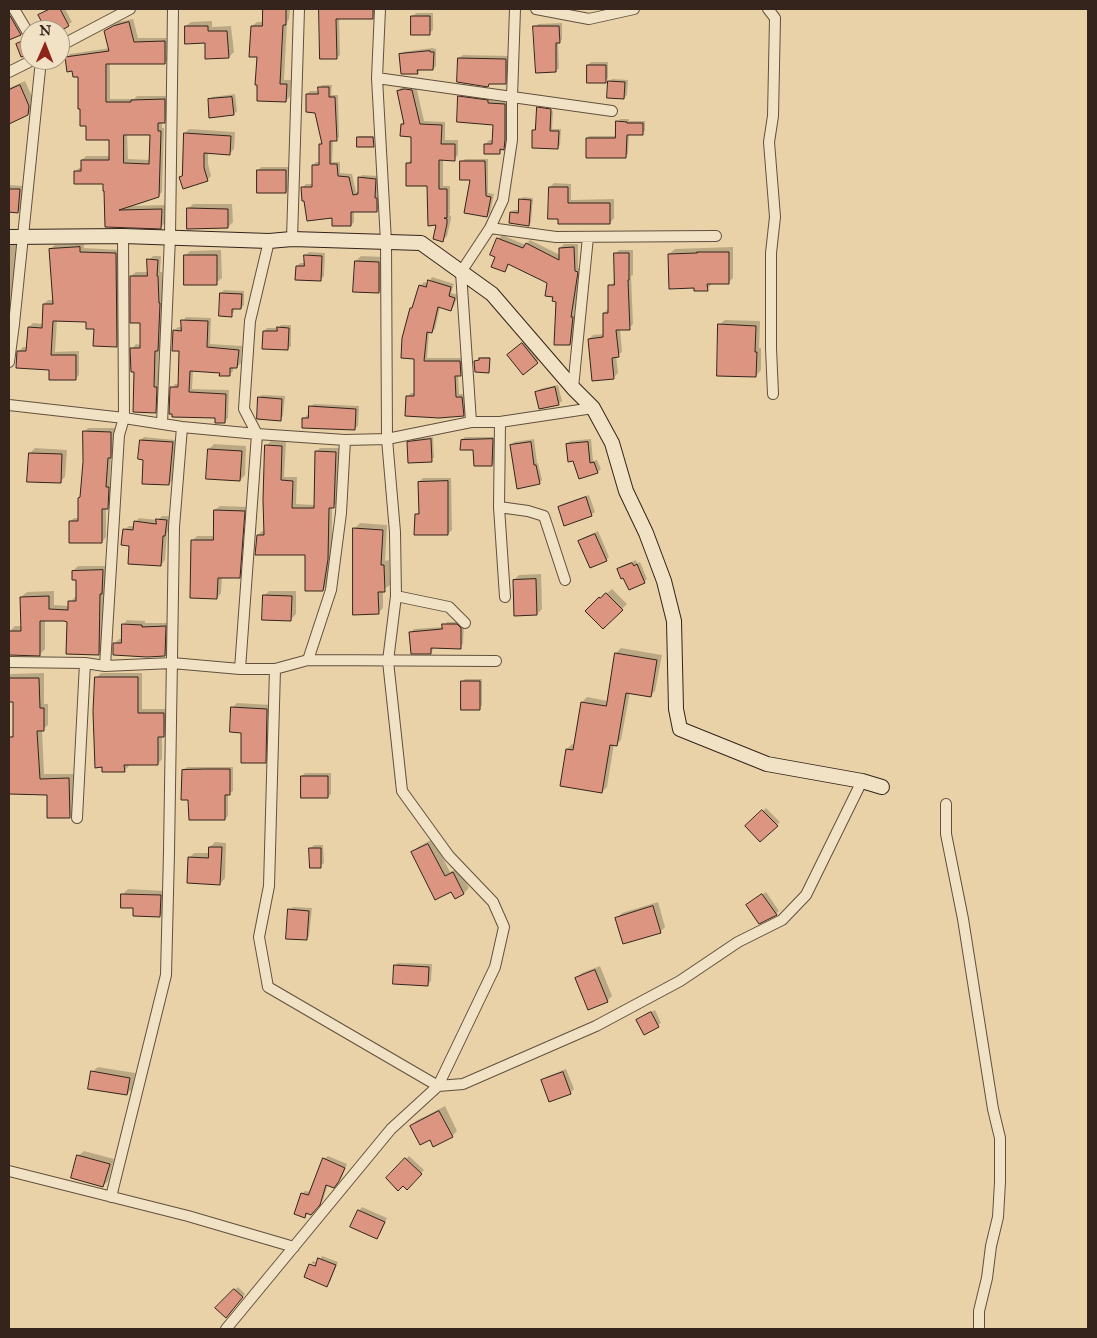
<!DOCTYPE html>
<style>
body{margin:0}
#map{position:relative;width:1097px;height:1338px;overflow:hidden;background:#e9d2a7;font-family:"IM FELL Great Primer",serif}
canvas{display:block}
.frame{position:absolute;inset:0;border:10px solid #34241b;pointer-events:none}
.north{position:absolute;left:20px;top:20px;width:50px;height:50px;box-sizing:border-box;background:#f1e2c6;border:1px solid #a59682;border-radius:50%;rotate:1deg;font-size:14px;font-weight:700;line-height:20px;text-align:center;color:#34241b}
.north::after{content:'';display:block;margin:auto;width:18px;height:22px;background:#8f2418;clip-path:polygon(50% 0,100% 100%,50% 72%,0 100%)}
</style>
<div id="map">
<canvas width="1097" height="1338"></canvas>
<div class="frame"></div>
<div class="north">N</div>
</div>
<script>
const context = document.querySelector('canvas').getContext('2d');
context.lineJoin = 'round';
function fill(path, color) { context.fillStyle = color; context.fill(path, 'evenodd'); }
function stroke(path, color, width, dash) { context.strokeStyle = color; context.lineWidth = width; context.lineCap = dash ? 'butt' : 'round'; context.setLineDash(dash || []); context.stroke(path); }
fill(new Path2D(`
 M49 9H65L72 22 59 30H47L40 15Z
 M264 9H290L289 19 287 22 284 80H291L290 96 286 101 258 56 252 26 257 22H263Z
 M320 9H376L375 14 372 17 339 18 340 55 336 58H321Z
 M416 13H433V30L429 33 413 16Z
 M12 16 13 18 18 17 26 30 21 35 9 39V17Z
 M133 19 138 38H168L169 59 165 63H110V99H134L137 96H168V118L162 122V128H164L162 192 158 196 128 206 165 205V223L161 227 106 226 104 182 75 172 79 168H82V160L86 156H111V139L87 125 80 75 73 70 67 58 70 54 110 48 105 31 118 22ZM151 133 150 160 128 159 127 134Z
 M212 21V27L231 26 234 52 229 57H206V42L186 26 191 22Z
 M562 23V39L558 43 559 68 556 71 535 27 538 24Z
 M26 40 30 48V53L22 56 18 43Z
 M432 48 436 49V66L433 69H421L417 73 400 55 403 52Z
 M463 55 509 56 508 79 505 83H491L488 85 459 58Z
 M591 62H608V78L605 82 588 65Z
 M612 79 628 80 627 95 624 98 609 82Z
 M25 81 34 101 33 109 28 114 10 122 9 88Z
 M322 85H332L331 95H338L339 137 336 140H333L332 162H340V173L352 174 356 192H359V178L362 175 378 176V196H379L380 208 377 211H354V222L351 225 333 217 303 187 306 184H313V165L316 162H320V144L323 142 316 111 307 94 310 91H319V88Z
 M409 85 416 86 424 121 445 122V140H458V155L454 159H443V186H450V213L449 215 451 216V219L447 236 443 240 437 224 428 184 407 164 411 160 412 135 402 124 405 122 398 91 402 87Z
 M464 93 491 97V99L509 100 507 144 499 153 485 145 489 140H494V124L460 97Z
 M235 94 237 111 234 114 209 100 212 97Z
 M539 107V109L553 111 552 129H561L560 145 558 148 533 131 537 127Z
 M620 119H629V121H645V131L642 133 629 134 628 154 625 156 587 138 589 136H617L618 122Z
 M189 129 235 132 234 149 229 154 208 152V164L211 176 207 180 183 175 185 133Z
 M359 136H374V144L373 145 358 138Z
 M465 159H488V193L494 194 490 213 487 216 472 179 461 162Z
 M261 167H289V188L286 192 258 171Z
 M554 183 571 184V200L614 199V218L610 223 560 222 550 187Z
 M9 185 23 186 22 208 18 211H9Z
 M523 197 533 198 531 222 529 225 511 212 514 210H520V200Z
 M193 204H232L233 222 228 227 188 209Z
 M502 235 526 245 530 240 560 255V248L564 244H578V268H581L574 314H576L574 340 570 344 558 301 548 282 510 263 505 271 496 256 498 239Z
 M9 242H16L17 266 12 314 9 317Z
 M84 244V248L120 250V342L116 346 88 321 57 320 55 352 79 351V375L75 379 51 369 19 351 23 347H28L29 327 33 323 43 324 44 304 48 300H54L50 249 55 245Z
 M733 247V278L728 283H712L707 290 669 254 675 249Z
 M221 250 222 278 216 283 185 256 190 251Z
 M619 250H633V275L631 276 633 324 629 328H620L622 352 616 356 618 373 614 377 589 339 593 335 605 334 604 313 608 309 609 286 615 282V254Z
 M309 252 325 253 324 276 321 279 297 266 300 263H305V256Z
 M153 256H161L160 272H162V346L159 349 158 383H160L159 408 155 412 136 370 132 349 136 344 141 345V322L131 276 136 272H148L149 260Z
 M361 256 384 257V287L379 292 356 261Z
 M432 277 454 284 451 293 458 295 454 306 451 310 440 307 435 329 431 332H429L427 358H463L464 372 458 375 459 394H466L467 412 463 415 407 397 411 393H416V358L411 308 415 305 420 286 424 282 428 284Z
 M224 290 244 291V305L241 308H234V312L231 315 221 293Z
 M186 317 211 318 210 344 242 346 241 363 237 367H233V371L229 375 221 372 193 370 192 389 229 390 228 418 224 422 172 388 175 384H179L181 350 174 331 178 327H182L183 321Z
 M725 320 760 321 759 348H761V370L756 376 719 325Z
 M281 325H291V346L287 349 264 331 267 328H278Z
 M526 340 540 359 523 373 511 352Z
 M481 357H490L488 372 475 361 480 360Z
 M558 385 562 401 558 404 537 392 540 389Z
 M262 395 285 396 283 416 280 419 259 398Z
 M314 404 359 406 358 426 354 429 304 419 307 415 310 416V407Z
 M88 428H115L114 452 111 456 110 483H113L111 503 106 507V537L102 542 70 522 74 518H79L84 462V432Z
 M144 437 175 440 172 481 169 484 144 458 141 440Z
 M433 437 434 457 431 460 409 442 412 439Z
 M465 437H495V462L492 465 475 448 462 440Z
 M534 439 537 463H538L542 480 539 483 511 445 514 442Z
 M591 439 593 461 597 460 601 469 598 472 567 444 570 441Z
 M271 441 286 442 284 477H297L296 504 315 505 316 452 320 448H340L338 503 332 507V554L327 586 323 590 306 554 258 535 262 531H265L267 445Z
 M214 444 246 446 245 475 240 480 209 449Z
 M35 448 67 450 65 477 60 482 30 453Z
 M423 478H451L452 530 448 534 416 515 420 511 419 482Z
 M589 495 595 512 591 515 559 507 562 504Z
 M220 506 249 507 244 572 239 577H222L221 593 217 598 192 541 197 536H214L215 510Z
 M162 516H170L169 530 167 533 165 560 161 565 124 530 129 526H134L135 522 139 518 158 520Z
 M360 523 387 525 385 561 389 560 390 585 383 590V608L378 613 355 528Z
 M598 531 609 557 606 560 580 541 583 538Z
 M636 560 637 563 640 562 647 579 644 582 618 570 621 566Z
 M78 566H107L103 649 98 654 68 621 64 620H45V649L40 654 10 631 15 626H22L21 597 27 592 54 591V605L69 606 70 602 75 597H77V579L73 571Z
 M541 574 542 609 537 614 514 580 519 575Z
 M612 589 627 604 603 627 587 611 605 593 606 594Z
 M269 591H296V614L291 619 264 596Z
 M127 620 145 621V623H169V651L165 655 115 643 119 639H122L123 625Z
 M447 622H460L464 625 463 644 460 647H434L431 653 411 632 414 629 443 627Z
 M621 648 662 655 655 691 650 696 630 692 621 740 616 745 614 744 607 787 602 792 567 749 572 744 575 745 582 702 587 697 608 701 616 653Z
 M44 673V704H48V725L42 730 44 774H74V812L69 817 48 793 9 792V767H11L10 738 15 733V700H9V676L11 674Z
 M101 673H142V709H168V732L162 736V759L158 764H129V766L124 771 96 678Z
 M465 679H482V705L479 709 462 682Z
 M237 703 272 705 270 757 265 762 242 732 232 708Z
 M187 767H233V791L228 794V816L225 819 190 799 183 770Z
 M305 773H331V794L328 797 302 776Z
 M766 808 780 822 760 840 747 826Z
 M433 839 450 872 459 868 469 888 464 893 455 897 452 890 413 852 418 847Z
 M215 842 226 843 225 878 220 884 189 858 194 853H210V847Z
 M314 845H323L324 863 320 866 311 848Z
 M128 889 165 891V911L160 916 135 907 123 894Z
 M766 892 779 911 776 914 751 902Z
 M658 902 665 927 660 932 617 918 622 913Z
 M293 907 312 908 309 936 306 939 289 910Z
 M398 963 432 964 431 981 428 984 395 966Z
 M600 966 612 996 607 1001 576 978 582 973Z
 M655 1010 661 1023 645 1033 641 1017Z
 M98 1067 135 1073 132 1089 127 1094 92 1072Z
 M566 1069 574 1089 571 1092 550 1100 543 1080 546 1077Z
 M445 1106 457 1131 452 1136 430 1139 411 1126 416 1121Z
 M84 1151 114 1159 108 1181 103 1186 78 1156Z
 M328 1156 347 1164 342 1177 336 1183 328 1184 323 1200 314 1210 305 1216 302 1194 305 1191 310 1192 324 1159Z
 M409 1156 424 1170 407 1188 387 1178Z
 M362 1207 387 1218 380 1234 377 1237 359 1211Z
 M322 1256 338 1262 330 1282 326 1285 321 1267 311 1263 313 1261 318 1263Z
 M238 1287 245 1294 229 1314 217 1308Z`), '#0003');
const building = new Path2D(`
 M50 9H60L69 26 62 30H46L38 15Z
 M263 9H286V25H283L280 84H287L286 102 257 101V85H255L257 57H249L251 26H262Z
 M319 9H373V19H336L337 59H320Z
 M9 14 21 35 9 40Z
 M411 16H430V35H411Z
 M129 22 134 42 165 41V64H106V102H131V100L165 99V123H158V131H161L159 197 119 210 162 209 161 229 105 227 104 191H103V184H74V171H81V160H109V140H86V126H80V109H78V77H73L72 71 67 72 65 57 109 51 104 31 113 26ZM124 135H150L149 164 124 163Z
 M185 26H208V31H227L229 58 205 59V43L185 44Z
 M533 26H559L560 43H556V72L536 73Z
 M25 40 30 54 21 57 16 44Z
 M430 51V52H434L433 70H417L418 74H401L399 54Z
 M458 58 506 59V84H489L488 87 457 82Z
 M587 65H606V83H587Z
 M608 81 625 82 624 99 607 98Z
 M20 85 29 106 28 115 9 124V90Z
 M318 87H329V97H335L337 141H330V164H337L338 176 349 177 353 195 358 194V177L376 179 375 198H377V212H351V226H332V218L307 221 304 201H302L301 187H312V165H319V144H322L315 113 306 112V94H318Z
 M405 89 412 90 420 124 442 125 441 144H455V161L439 160V189H447V218H444L447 219V224L443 242 433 239 436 225 428 226 427 186H406V163H411V137L400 136 401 124H404L397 91Z
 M458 96 488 100V103L505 104V139L504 150 500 149V154H484V144H492L493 125 457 122Z
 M232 97 234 115 209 118 208 99Z
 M537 107 551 109 550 131H559L558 149 532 148V130H535Z
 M616 121 627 122V123H643V135H627L626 158H586V138H615Z
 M184 133 231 136 230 155 204 153V168L208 181 183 189 179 177 182 176Z
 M357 137H373L374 147H357Z
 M460 161H485L486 196 491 197 487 217 464 213 470 180H460Z
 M257 170H286V193H257Z
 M549 187H568V203H610V224H558V219H548Z
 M9 189H20L18 213 9 212Z
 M519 199 531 200 529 226 509 223 510 212 518 213Z
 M187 208 228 209V228L187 229Z
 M497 238 523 248 526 243 559 260V248L574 247 575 271 578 272 571 317H573L570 345H554L556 302 552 301 553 297 545 296 547 283 508 264 505 272 491 267 495 257 490 255Z
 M80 247V252L116 253 117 347 93 346 94 329H86V322L53 321 51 355H76V380H49V370L16 368 17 351H26L28 327 42 328 43 304H53L49 249Z
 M697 252H729V284H707L708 291H694V288L669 289 668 254 697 253Z
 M614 253H629V280H628L630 330H616L619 357 612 358 614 379 592 381 588 339 603 337V313H608V285H614Z
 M184 255H217V285H184Z
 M304 255 322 256 321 281 295 280 296 266H304Z
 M147 259 158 260 157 276H158L159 303H160L158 351H155L154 387H157L156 413 133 412 134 372H131L130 348H140V323H130V276H147Z
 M355 261 379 262V293L353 292Z
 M428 280 451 287 449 296 455 298 451 311 438 307 432 333 427 332 424 361H460L461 376H455L456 397H462L464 416 439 418 405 416 406 396H414V359L401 358 402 338 410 308H412L419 285 426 287Z
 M220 293 242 294 241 309H232V317L219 316Z
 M181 320 208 321 207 347 239 350 237 368H230V376H219L220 373 190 371 189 392 226 394 225 423H215V418L172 417V414H169L170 387H178L179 351H172L173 330 181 331Z
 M718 324 756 326 755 352H757L756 377 717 376Z
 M277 327 289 328 288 350 262 349 263 331H277Z
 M522 343 538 363 523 375 507 355Z
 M479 358H490L489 373 475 372 474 361 479 360Z
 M555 387 559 405 539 409 535 392Z
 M258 397 282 399 281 421 257 419Z
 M309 406 356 409 355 430 302 428V418H308Z
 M83 431 111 432V458H108L106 487H109L108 509H102V543H69V521H78V498L80 497 83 462Z
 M431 439 432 462 408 463 407 442Z
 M493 439 492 466H474L473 450H460L461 440Z
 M140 440 173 442 169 485 142 484 143 460 138 459Z
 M531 442 534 465H536L540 484 517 489 510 445Z
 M588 442 590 463 594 462 598 473 579 479 573 461 568 462 566 444Z
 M265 445 282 446 281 480 293 481 292 508H314L315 451 336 452 334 508H329L328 559 323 591H305V555H255L257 535H264L263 500Z
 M208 449 242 451 240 481 206 479Z
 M29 453 62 454 61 483 27 482Z
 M448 481V535H414L415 514H419L418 482Z
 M586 497 592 516 564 526 558 507Z
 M214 510 245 511 240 578H218L217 599 190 598 191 540H213Z
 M156 519 167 520 165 536H163L161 566 128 564 129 546 121 545 123 529 133 530 134 521 156 524Z
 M353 528 383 530 381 565H384L385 592H378L379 614 353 615Z
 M595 534 607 561 590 568 578 541Z
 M632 563 634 566 637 564 645 583 629 590 623 578 621 579 617 569Z
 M103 570 102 594H100L99 655 66 654 67 622 64 621H40V656L9 655V631H21L20 597 49 596V609L68 610V601H76V580H72V571Z
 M536 579 537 615 514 616 513 580Z
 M606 593 623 610 603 629 585 611 599 597 600 598Z
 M263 595 292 596 291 621 262 620Z
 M122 624 142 625V627L166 626 165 656 147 657 113 655V643H121Z
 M442 624H457L461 628V649L431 648V654H411L409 632 442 629Z
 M615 653 657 660 651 697 626 693 617 746 610 745 602 793 560 786 566 749 573 750 581 702 606 706Z
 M95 677H138V713H164V737H158V765H124L125 772H102V767L95 768 93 712Z
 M9 678H39L40 708H44V731H37L40 779 69 778 70 818H47V795L9 794V737H13V702H9Z
 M461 681H480V710H461Z
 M231 707 267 709 266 763H241V733L230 732Z
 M205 769H230V795H225V820H189L188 800H181L182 770Z
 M301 776H328V798H301Z
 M762 810 778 826 760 842 745 826Z
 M428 844 445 876 453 872 464 894 455 899 451 892 435 900 411 852Z
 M209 847H222L220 885 187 883 188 857 208 858Z
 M309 848H321V868H310Z
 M121 894 161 895 160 917 133 916V908H121Z
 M762 894 777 915 759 924 746 905Z
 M653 906 661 933 623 944 615 918Z
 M288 909 309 911 307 940 286 939Z
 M394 965 429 967 428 986 393 984Z
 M595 970 608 1002 588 1010 575 978Z
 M651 1012 659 1027 644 1035 636 1020Z
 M91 1071 130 1078 127 1095 88 1089Z
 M563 1072 571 1094 549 1102 541 1080Z
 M439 1111 453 1137 433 1147 430 1140 420 1145 410 1126Z
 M77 1155 110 1164 103 1187 71 1178Z
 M323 1158 345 1168 339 1181 334 1188 326 1185 320 1205 311 1215 306 1213 305 1218 294 1214 301 1193 308 1195Z
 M405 1158 422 1174 407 1190 403 1186 398 1191 386 1178Z
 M358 1210 385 1222 377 1239 350 1227Z
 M318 1258 336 1265 327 1287 304 1277 309 1264 315 1266Z
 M234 1289 243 1297 226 1318 215 1308Z`);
fill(building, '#db9581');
stroke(building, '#34241b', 1);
const street = new Path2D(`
 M14 9 30 36
 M536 9 589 19 634 9
 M768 9 775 18 773 116 769 142 775 217 771 253V348L773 394
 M60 46 130 9
 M9 72 33 60
 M377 78 612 111
 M490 228 556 237 716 236
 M292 239 299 9
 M9 362 14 324 41 60
 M573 388 588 237
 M9 405 124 418 182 427 257 434 345 440 387 439 471 422H500L593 408
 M471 422 461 272 490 228 503 200 512 140V97L515 9
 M500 422 499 507 528 511 544 516 565 580
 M162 423 170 237 173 9
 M499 507 505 597
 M396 596 449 607 465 623
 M308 660 331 590 341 513 345 440
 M9 662 85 663 105 666 172 663 240 669H275L308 660 496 661
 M105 666 119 435 124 418 123 236
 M240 669 257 434 244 409 250 321 269 241
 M275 669 269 886 259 937 268 987 438 1086 463 1084 596 1026 680 981 738 942 782 920 806 895 862 781
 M946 804V834L963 919 993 1109 1000 1138V1182L998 1217 991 1246 987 1278 979 1311V1329
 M77 818 85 663
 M9 1171 188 1216 294 1247
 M111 1197 166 975 169 852 174 527 182 427
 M226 1329 391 1129 438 1086 495 967 504 927 493 902 449 856 402 791 388 661 396 596 395 532 387 439 386 242 377 78 380 9`);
const secondary = new Path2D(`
 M9 237 123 236 269 241 292 239 421 243 492 294 573 388 593 408 612 443 626 491 646 533 664 581 674 621 676 709 680 729 767 764 862 781 882 787`);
stroke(street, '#61503e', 12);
stroke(secondary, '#34241b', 16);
stroke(street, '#f1e2c6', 10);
stroke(secondary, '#f1e2c6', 14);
</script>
